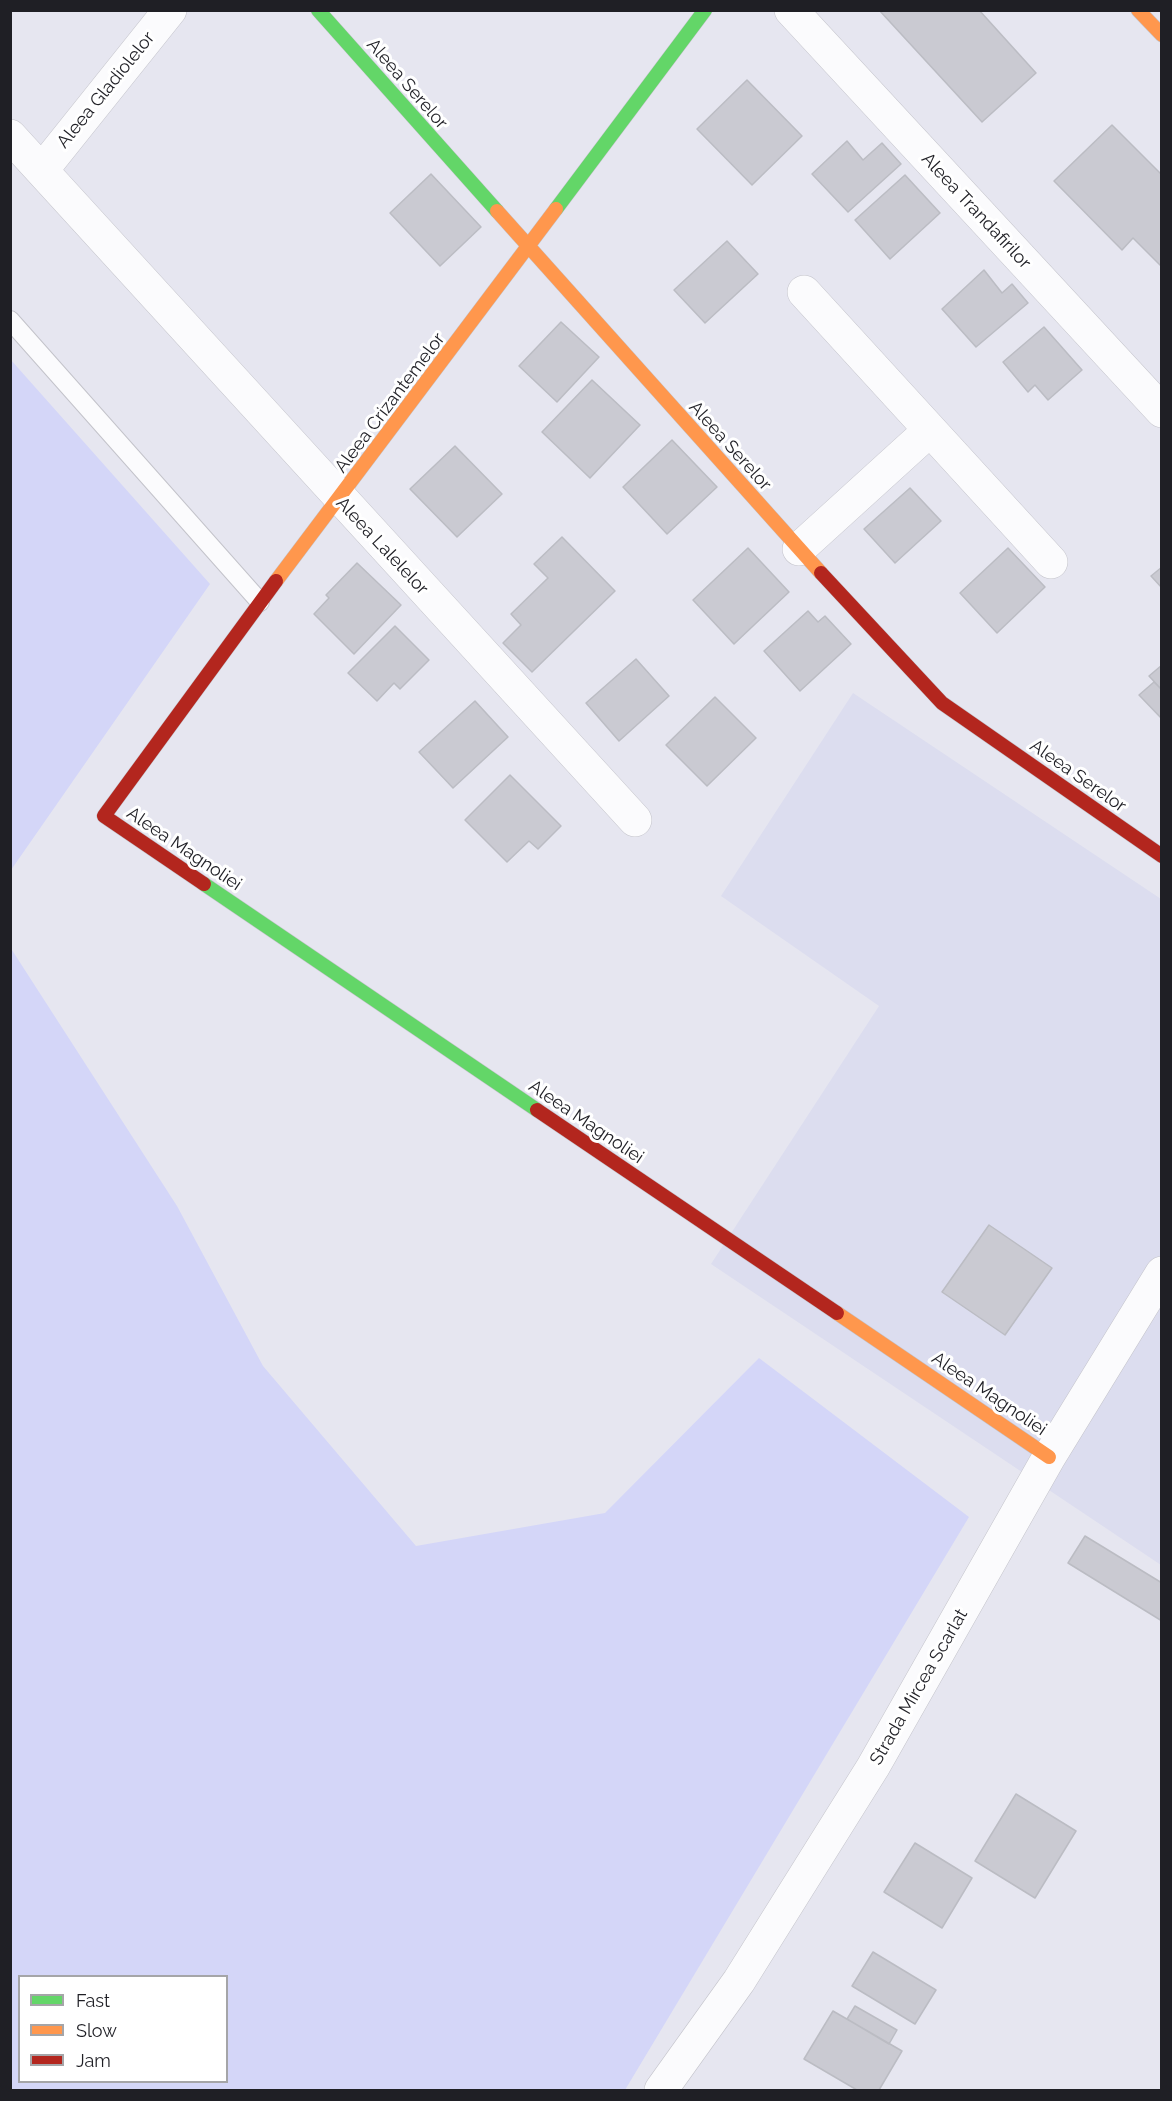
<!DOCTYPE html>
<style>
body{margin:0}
#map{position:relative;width:1172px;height:2101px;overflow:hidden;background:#e6e6f0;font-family:Raleway,sans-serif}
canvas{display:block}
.frame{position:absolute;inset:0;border:12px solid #1f1f25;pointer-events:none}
.legend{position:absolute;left:18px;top:1975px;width:210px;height:108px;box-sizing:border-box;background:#fff;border:2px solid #a5a5a8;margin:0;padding:8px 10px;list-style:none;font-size:18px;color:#1f1f25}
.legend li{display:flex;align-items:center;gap:12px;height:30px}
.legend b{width:30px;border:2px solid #a5a5a8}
</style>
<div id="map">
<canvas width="1172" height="2101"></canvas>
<div class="frame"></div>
<ul class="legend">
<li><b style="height:8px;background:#63d668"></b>Fast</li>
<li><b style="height:8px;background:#ff974d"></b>Slow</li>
<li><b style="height:8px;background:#b3261e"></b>Jam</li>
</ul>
</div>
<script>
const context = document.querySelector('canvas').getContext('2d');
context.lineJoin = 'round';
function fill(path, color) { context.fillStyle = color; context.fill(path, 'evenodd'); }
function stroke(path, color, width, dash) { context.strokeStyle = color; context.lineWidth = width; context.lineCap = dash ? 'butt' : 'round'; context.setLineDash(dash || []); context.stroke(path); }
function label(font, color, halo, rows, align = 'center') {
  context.font = font + ' Raleway,sans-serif'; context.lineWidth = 6; context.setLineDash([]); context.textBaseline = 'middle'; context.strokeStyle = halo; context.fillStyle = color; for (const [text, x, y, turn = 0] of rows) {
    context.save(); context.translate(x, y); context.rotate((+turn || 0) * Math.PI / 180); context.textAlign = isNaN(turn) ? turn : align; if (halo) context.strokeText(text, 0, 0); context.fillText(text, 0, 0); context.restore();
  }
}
fill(new Path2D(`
 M853 693 1161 899V1565L711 1264 879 1006 721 896Z`), '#dcddef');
fill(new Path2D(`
 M11 360 210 584 11 870Z
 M10 947 177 1206 263 1366 416 1546 605 1513 759 1358 969 1517 625 2090H11ZM20 1976H226V2082H20Z`), '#d4d6f8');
const building = new Path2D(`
 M879 10H979L1036 73 982 122Z
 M747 80 802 136 752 185 697 129Z
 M1112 125 1162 175V267L1133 238 1122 250 1054 181Z
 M847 141 863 160 882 143 901 164 848 212 812 174Z
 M431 174 481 227 440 266 390 213Z
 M905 175 940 213 890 259 855 220Z
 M727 241 758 274 705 323 674 290Z
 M984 270 1002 293 1012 284 1028 303 976 347 942 309Z
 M561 322 599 357 557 402 519 366Z
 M1044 327 1082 370 1048 400 1035 385 1028 392 1003 362Z
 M592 380 640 425 590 478 542 432Z
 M672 440 717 487 667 534 623 487Z
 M455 446 502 494 457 537 410 489Z
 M910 488 941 521 895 563 864 529Z
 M562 537 615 591 532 672 503 643 521 625 511 614 548 578 534 564Z
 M748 548 789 592 734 644 693 600Z
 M1008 548 1045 587 997 633 960 593Z
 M357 563 401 605 354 654 314 614 329 598 326 595Z
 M1162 567V588L1151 576Z
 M808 611 818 622 825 616 851 644 800 691 764 651Z
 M395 626 429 660 400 689 394 683 377 701 348 673Z
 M636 659 669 696 619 741 586 703Z
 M1162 665V690L1149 676Z
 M1154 682 1162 690V719L1139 695Z
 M715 697 756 738 707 786 666 745Z
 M475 701 508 737 453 788 419 752Z
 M510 775 561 826 538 849 529 841 507 862 465 820Z
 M989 1225 1052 1268 1005 1335 942 1292Z
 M1085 1536 1162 1583V1621L1068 1563Z
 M1016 1794 1076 1831 1035 1898 975 1861Z
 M915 1843 972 1878 942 1928 884 1892Z
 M873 1952 936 1990 915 2024 852 1986Z
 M855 2006 897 2030 889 2044 847 2019Z
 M833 2011 902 2051 879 2090H857L804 2059Z`);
fill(building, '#cacad2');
stroke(building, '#bbbcc3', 1.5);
const lane = new Path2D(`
 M10 320 260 602`);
const street = new Path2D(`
 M791 10 1162 411
 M10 136 635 820
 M42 170 170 10
 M804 292 1051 562
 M799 549 930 430
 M661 2090 739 1981 873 1767 1049 1457 1162 1273`);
const fast = new Path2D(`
 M318 10 497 211
 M556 209 705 10
 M204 884 537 1110`);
const slow = new Path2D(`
 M1138 10 1162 35
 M497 211 821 573
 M276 581 556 209
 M837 1313 1049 1457`);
const jam = new Path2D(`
 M821 573 942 703 1162 856
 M204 884 104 816 276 581
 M537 1110 837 1313`);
stroke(lane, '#c3c3ca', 20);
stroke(street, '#c3c3ca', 34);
stroke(fast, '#c3c3ca', 15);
stroke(slow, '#c3c3ca', 15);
stroke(jam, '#c3c3ca', 15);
stroke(lane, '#fbfbfd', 18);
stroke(street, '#fbfbfd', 33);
stroke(fast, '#63d668', 14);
stroke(slow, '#ff974d', 14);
stroke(jam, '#b3261e', 14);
label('18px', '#1f1f25', '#fff', [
 ["Aleea Serelor",407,84,49],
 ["Aleea Gladiolelor",106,90,-51],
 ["Aleea Trandafirilor",976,211,47],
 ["Aleea Crizantemelor",390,403,-53],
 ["Aleea Serelor",730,446,48],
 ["Aleea Lalelelor",382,546,47],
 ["Aleea Serelor",1078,776,35],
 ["Aleea Magnoliei",184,849,34],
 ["Aleea Magnoliei",586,1122,34],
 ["Aleea Magnoliei",989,1394,34],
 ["Strada Mircea Scarlat",919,1687,-60]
]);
</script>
